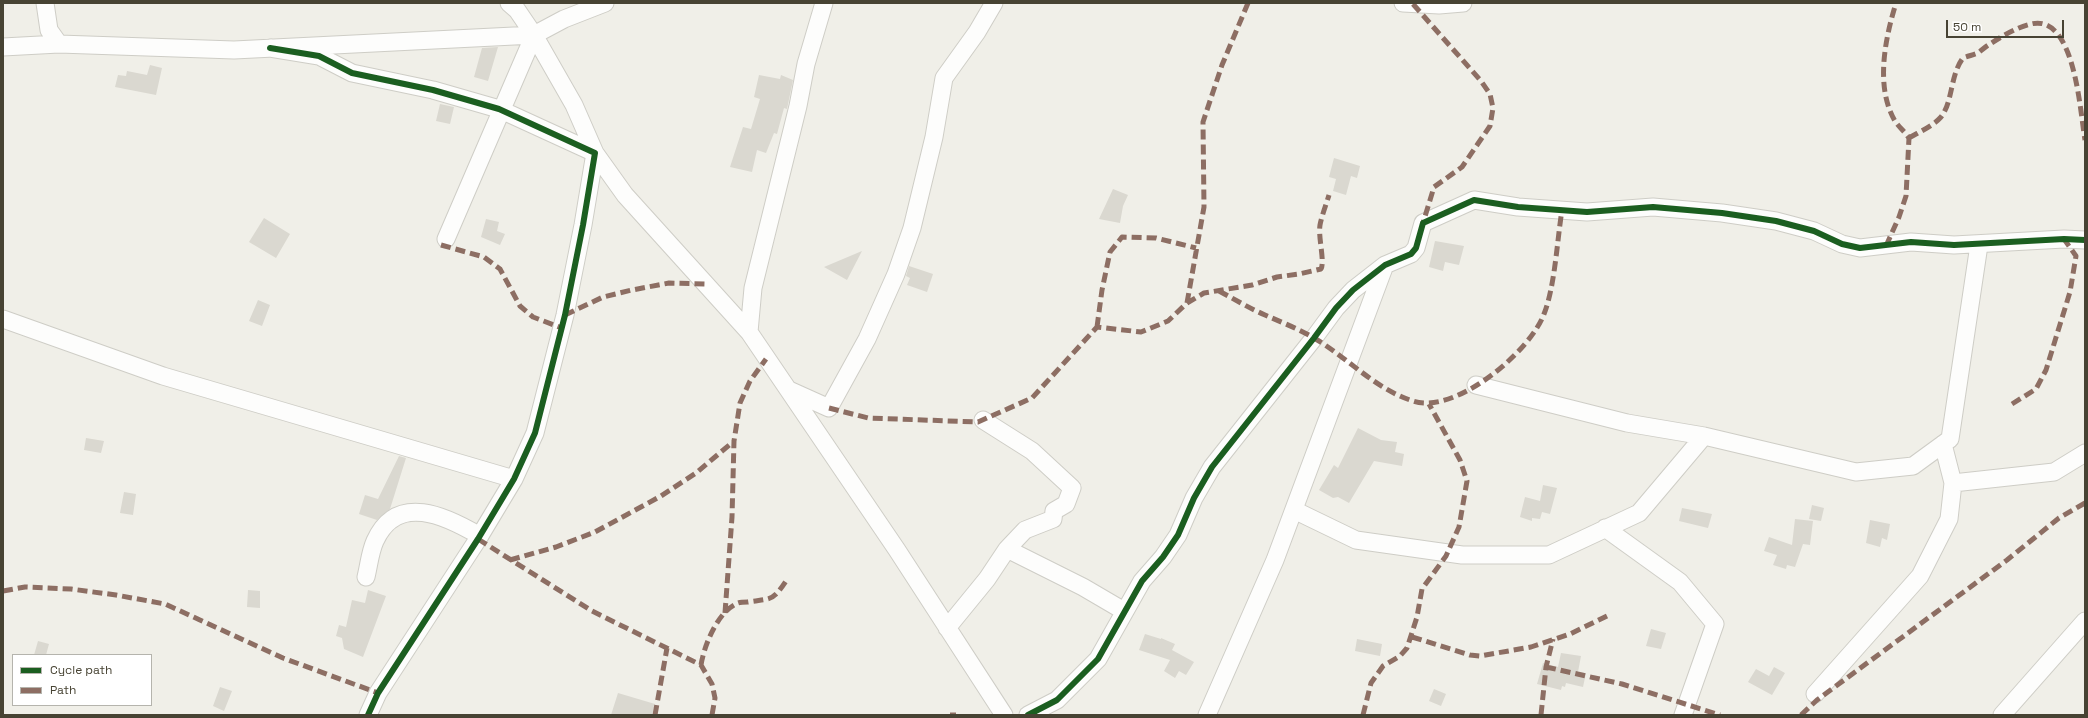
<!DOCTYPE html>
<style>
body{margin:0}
#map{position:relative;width:2088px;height:718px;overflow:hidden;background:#f0efe8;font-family:"Space Grotesk",sans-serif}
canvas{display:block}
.frame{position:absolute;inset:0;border:4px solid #474333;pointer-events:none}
.legend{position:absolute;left:12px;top:654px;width:140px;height:52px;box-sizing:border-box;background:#fff;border:1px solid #b5b4ad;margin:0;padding:5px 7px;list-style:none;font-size:12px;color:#474333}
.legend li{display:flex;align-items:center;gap:8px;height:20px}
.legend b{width:20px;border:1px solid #b5b4ad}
.scale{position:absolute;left:1946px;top:20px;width:118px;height:18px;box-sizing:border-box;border:2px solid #474333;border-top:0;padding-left:5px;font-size:12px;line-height:14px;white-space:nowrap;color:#474333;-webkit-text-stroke:3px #fff;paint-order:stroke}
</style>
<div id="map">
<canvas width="2088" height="718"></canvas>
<div class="frame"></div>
<ul class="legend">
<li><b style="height:5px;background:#1b5e20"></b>Cycle path</li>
<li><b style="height:5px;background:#8d6e63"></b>Path</li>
</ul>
<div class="scale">50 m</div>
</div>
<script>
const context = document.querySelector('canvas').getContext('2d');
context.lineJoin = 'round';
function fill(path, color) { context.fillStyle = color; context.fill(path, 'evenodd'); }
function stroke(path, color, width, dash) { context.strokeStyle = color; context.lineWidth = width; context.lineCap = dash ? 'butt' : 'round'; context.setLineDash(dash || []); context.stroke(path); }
fill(new Path2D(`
 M498 47 488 81 474 77 482 48Z
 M150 65 162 68 156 95 115 87 118 75 126 76 127 71 147 75Z
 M759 75 780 79 781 75 793 80 787 109 784 108 777 134 774 133 766 153 757 150 752 172 730 167 743 127 751 129 760 99 754 97Z
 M440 104 454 107 450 124 436 121Z
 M1334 158 1360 166 1357 178 1351 176 1346 195 1333 191 1336 179 1329 177Z
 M1113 189 1128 195 1123 206 1120 223 1099 219Z
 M264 218 290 234 276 258 249 242Z
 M486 219 499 222 497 231 505 234 500 245 481 237Z
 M1435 241 1464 246 1459 265 1445 262 1443 271 1429 267Z
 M862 251 847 280 824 267Z
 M909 266 933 274 927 292 907 285 910 278 906 276Z
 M258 300 270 305 262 326 249 321Z
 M1358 428 1381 440 1397 442 1395 452 1404 454 1402 466 1374 461 1349 503 1338 497 1333 498 1319 490 1334 465 1338 468Z
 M86 438 104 441 101 453 84 450Z
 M399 456 406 458 390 509 377 520 359 514 365 495 378 499Z
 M1543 485 1557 488 1550 514 1542 512 1540 519 1532 518V521L1520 517 1525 497 1540 501Z
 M124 492 136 494 133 515 120 513Z
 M1812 505 1824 508 1821 521 1809 519Z
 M1682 508 1712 514 1708 528 1679 521Z
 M1795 519 1813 521 1810 545 1803 544 1795 567 1787 565 1786 569 1773 565 1777 555 1764 551 1769 537 1792 545Z
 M1870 520 1890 524 1887 540 1882 538 1880 547 1866 543Z
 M248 590 260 591V608L247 607Z
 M368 590 386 596 363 657 344 649 342 638 336 636 339 625 346 627 352 600 365 603Z
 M1651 629 1666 633 1661 649 1646 646Z
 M1145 634 1161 639V638L1175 644 1172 650 1194 662 1186 675 1179 671 1175 678 1164 671 1170 660 1139 650Z
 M1357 639 1382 644 1380 656 1355 651Z
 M38 641 49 644 46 655H34Z
 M1561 653 1581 656 1578 672 1586 673 1583 687 1566 683 1565 687 1562 686 1561 690 1537 684 1543 663 1558 667Z
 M1774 667 1785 673 1772 695 1748 682 1756 669 1769 676Z
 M220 687 232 691 224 711 213 706Z
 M1434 689 1446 694 1441 706 1429 701Z
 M618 693 655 704 652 715H611Z`), '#dad8d0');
const street = new Path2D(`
 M45 3 49 30 59 44
 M509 3 517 10 534 35 574 105 595 153 625 195 749 332 897 550 1004 715
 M1403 3 1439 5 1463 3
 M3 47 59 44 234 50 534 35 564 19 605 3
 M270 48 319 56 352 73 433 90 499 109 595 153 583 225 565 315 535 433 514 479 478 539 378 693 368 715
 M446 239 534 35
 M3 319 163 376 514 479
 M749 332 753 288 798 106 806 64 824 3
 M1476 385 1627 423 1704 436
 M789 390 829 408 867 339 896 274 912 228 934 137 944 78 977 32 994 3
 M983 420 1032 451 1072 488 1066 504 1054 511 1053 519 1025 530 1007 549
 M1953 483 2054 472 2085 453
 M1294 510 1356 540 1462 555H1549L1639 513 1704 436 1856 472 1913 466 1950 439 1979 245
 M1605 528 1680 582 1715 624 1683 715
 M366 577C369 565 370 552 375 541 397 492 446 516 480 536
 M947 628 987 579 1007 549 1083 587 1124 611
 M1815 694 1920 576 1949 519 1953 483 1943 444
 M1028 715 1057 700 1098 659 1142 581 1163 557 1178 535 1194 498 1212 467 1314 338 1336 308 1353 290 1385 265 1411 254 1416 248 1423 223 1474 200 1518 207 1587 212 1653 207 1722 213 1776 221 1814 231 1842 244 1860 248 1911 242 1954 245 2064 239 2085 240
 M1207 715 1275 560 1385 265
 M2002 715 2085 621`);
stroke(street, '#cecdc6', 19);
stroke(street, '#fdfdfc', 17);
stroke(new Path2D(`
 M1413 4 1481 81 1490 94 1493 108 1490 126 1462 167 1434 187 1423 223
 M1909 138C1919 132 1933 126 1941 117 1953 102 1950 75 1963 58 1968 56 1973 55 1978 53 1982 50 1986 46 1990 44 2002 36 2018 27 2031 24 2075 13 2080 112 2085 140
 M441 245 484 257 500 269 520 306 533 317 562 328
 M1886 246 1899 217 1906 196 1909 138C1905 132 1899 127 1895 121 1875 87 1885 39 1896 3
 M1219 291C1234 299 1249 308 1265 315 1281 322 1299 329 1314 338 1348 358 1375 389 1413 401 1455 415 1530 352 1544 314 1555 286 1557 241 1562 210
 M1187 303 1204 207 1203 122 1222 65 1248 3
 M565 315 603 297 632 290 669 283 706 284
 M1097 327 1102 290 1110 252 1122 237 1156 238 1196 248
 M2012 404 2036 389 2046 370 2070 292 2076 256 2064 239
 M829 408 868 418 978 422 1032 398 1097 327 1141 332 1168 321 1187 303 1204 293 1252 285 1277 277 1299 274 1321 269C1325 261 1318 238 1320 225 1322 215 1326 205 1329 195
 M478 539 592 611 701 665 712 684 715 698 712 715
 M510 560 556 547 595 532 661 496 696 473 734 441
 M3 591 25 587 71 589 116 595 165 604 283 658 378 693
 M725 613 732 517 734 441 740 403 750 381 766 359
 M1412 637 1470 655 1480 656 1531 647 1570 634 1607 616
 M701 665C704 646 717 613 736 604 739 602 744 602 748 602 772 598 772 602 786 581
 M1546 667 1622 684 1720 715
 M655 715 667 648
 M950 715H956
 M1363 715 1371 683 1383 666 1400 656 1407 648 1417 617 1422 589 1446 556 1459 527 1467 481 1460 460 1429 404
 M1541 715 1546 667 1553 639
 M1801 715 1817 700 2007 560 2059 518 2085 503`), '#8d6e63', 5, [10, 5]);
stroke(new Path2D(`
 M270 48 319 56 352 73 433 90 499 109 595 153 583 225 565 315 535 433 514 479 478 539 378 693 368 715
 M1028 715 1057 700 1098 659 1142 581 1163 557 1178 535 1194 498 1212 467 1314 338 1336 308 1353 290 1385 265 1411 254 1416 248 1423 223 1474 200 1518 207 1587 212 1653 207 1722 213 1776 221 1814 231 1842 244 1860 248 1911 242 1954 245 2064 239 2085 240`), '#1b5e20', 6);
</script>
